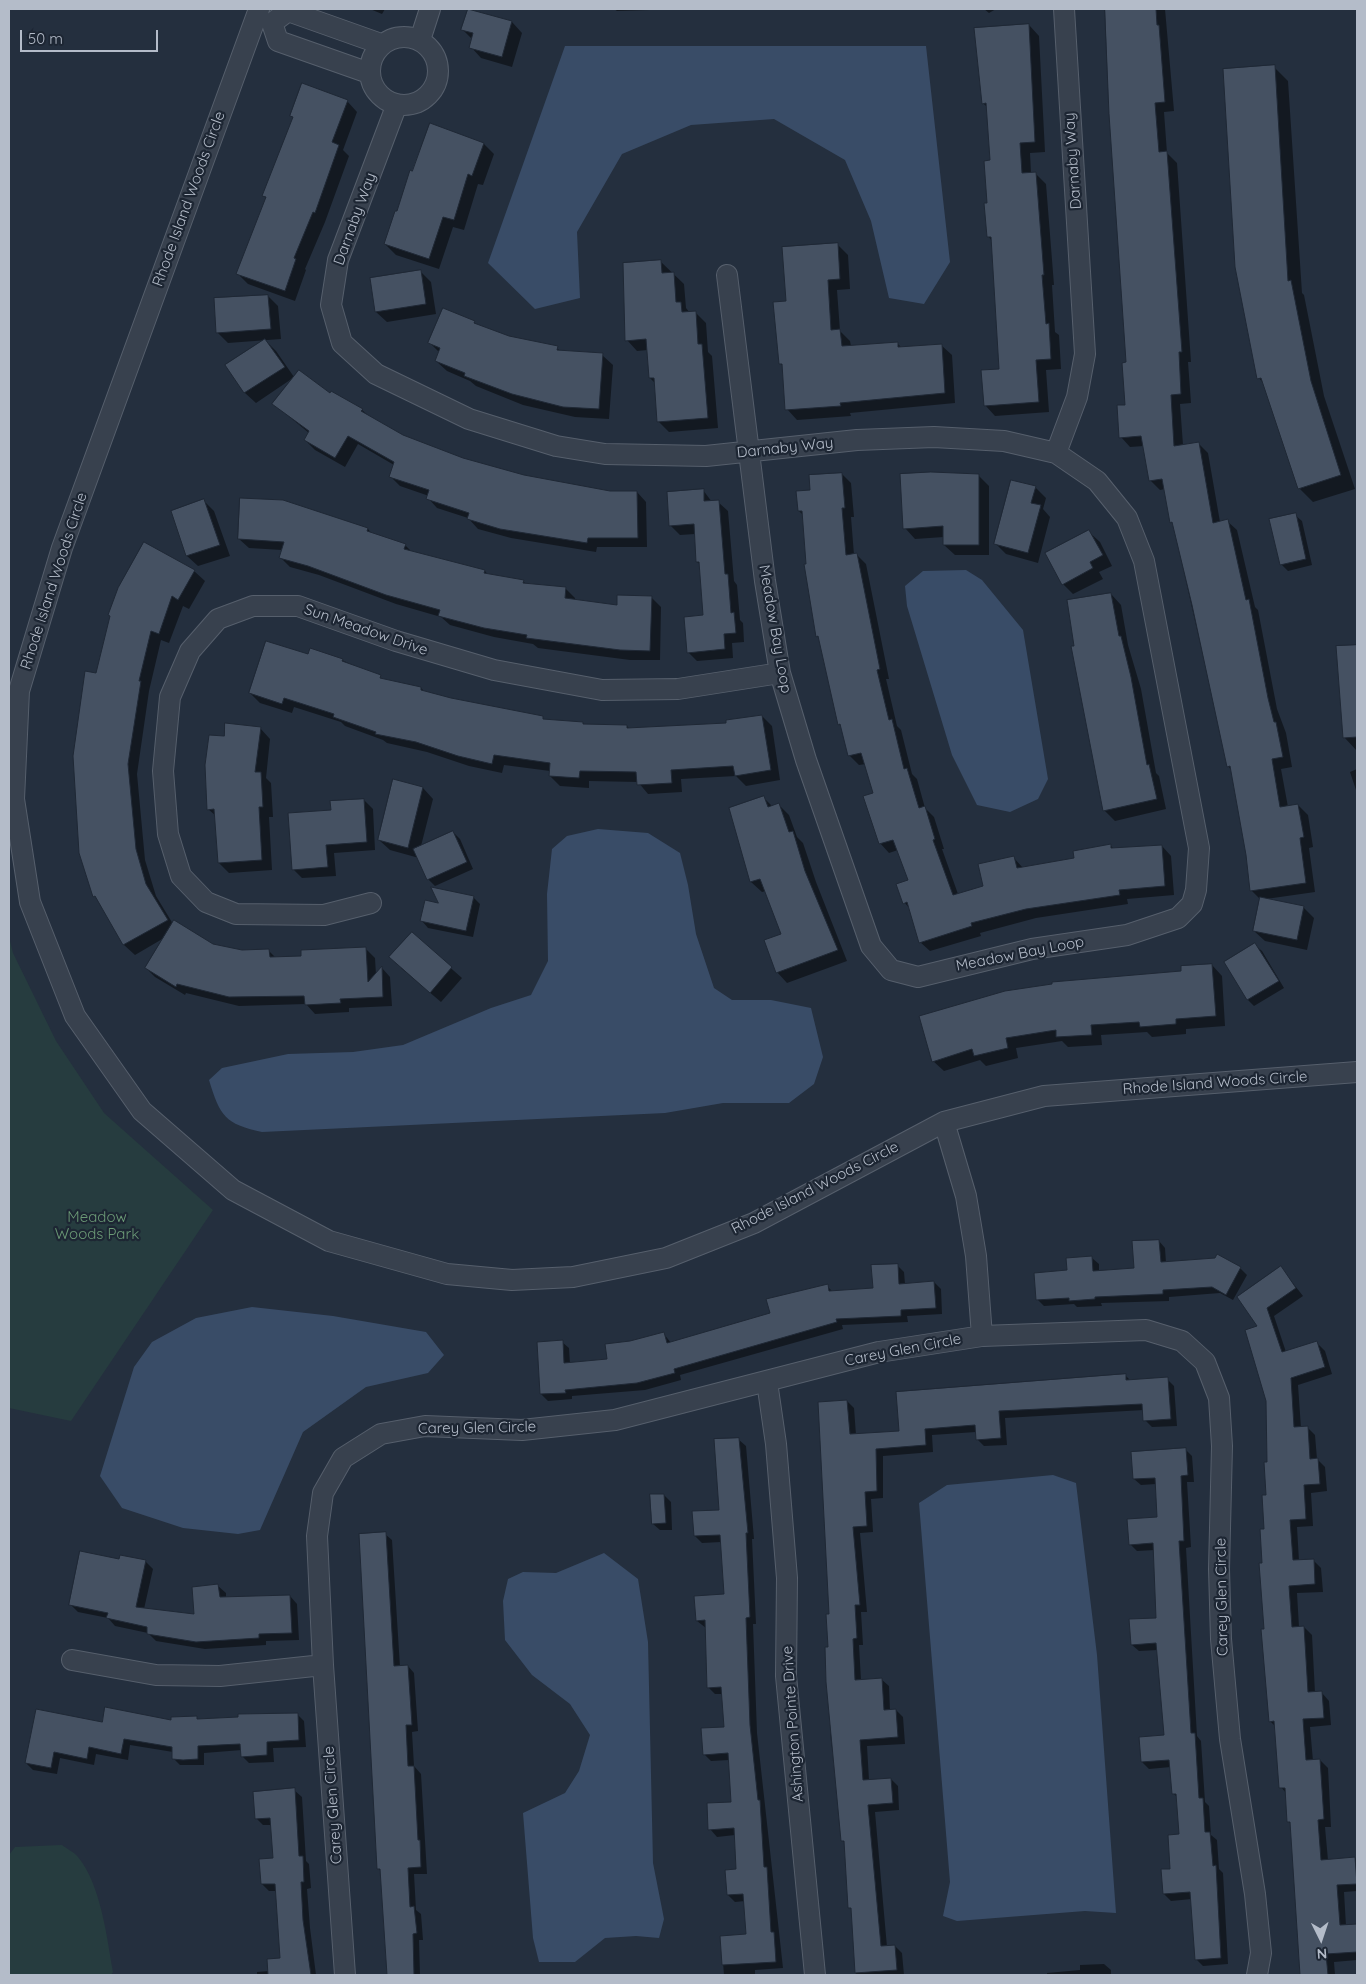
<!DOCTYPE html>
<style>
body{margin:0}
#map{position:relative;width:1366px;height:1984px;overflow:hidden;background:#242f3e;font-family:Quicksand,sans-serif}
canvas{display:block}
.frame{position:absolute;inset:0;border:10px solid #b4bcc9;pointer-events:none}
.north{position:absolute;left:1296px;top:1914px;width:50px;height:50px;-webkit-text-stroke:4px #1d2633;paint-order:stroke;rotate:176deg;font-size:14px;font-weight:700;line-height:20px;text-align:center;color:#b4bcc9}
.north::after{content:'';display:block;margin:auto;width:18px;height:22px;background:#b4bcc9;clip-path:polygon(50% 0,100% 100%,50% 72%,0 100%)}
.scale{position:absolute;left:20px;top:30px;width:138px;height:22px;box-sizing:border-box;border:2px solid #b4bcc9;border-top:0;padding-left:6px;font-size:15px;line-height:18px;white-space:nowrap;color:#b4bcc9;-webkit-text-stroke:4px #1d2633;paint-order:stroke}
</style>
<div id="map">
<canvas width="1366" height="1984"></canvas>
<div class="frame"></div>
<div class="north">N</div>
<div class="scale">50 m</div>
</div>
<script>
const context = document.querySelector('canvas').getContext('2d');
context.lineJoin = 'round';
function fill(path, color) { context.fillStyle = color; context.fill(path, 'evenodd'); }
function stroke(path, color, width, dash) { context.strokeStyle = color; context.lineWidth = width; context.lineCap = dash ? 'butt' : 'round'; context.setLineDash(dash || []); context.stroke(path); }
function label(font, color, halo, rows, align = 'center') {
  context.font = font + ' Quicksand,sans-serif'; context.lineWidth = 4.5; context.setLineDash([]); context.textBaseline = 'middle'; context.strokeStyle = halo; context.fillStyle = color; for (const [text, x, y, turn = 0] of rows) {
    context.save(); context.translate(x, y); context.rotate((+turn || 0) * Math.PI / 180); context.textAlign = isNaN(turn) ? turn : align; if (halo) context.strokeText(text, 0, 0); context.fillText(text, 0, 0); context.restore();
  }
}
fill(new Path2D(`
 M9 937 13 953 56 1041 104 1113 213 1210 71 1421 9 1408Z
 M62 1845C67 1849 74 1852 78 1857 101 1885 107 1938 113 1972L111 1975H9V1855L15 1847Z`), '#263c3f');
fill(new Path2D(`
 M565 46H926L950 262 924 304 889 298 871 221 845 160 774 119 691 125 622 154 577 232 580 298 535 309 488 263Z
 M966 570 982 580 1023 630 1048 779 1038 799 1010 812 977 805 952 755 907 606 905 586 923 571Z
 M598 829 648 833 680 853 688 885 696 934 714 988 732 1000H771L811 1008 823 1057 814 1084 789 1103H723L665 1113 262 1132C225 1124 220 1116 209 1080L222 1068 288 1054 353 1052 403 1045 491 1008 531 995 548 961 547 894 552 849 567 836Z
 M252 1307 333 1316 426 1332 444 1355 428 1373 366 1387 303 1432 260 1530 238 1534 183 1528 122 1508 100 1476 134 1367 152 1342 196 1318Z
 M1053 1475 1076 1483 1097 1655 1116 1913 1085 1911 957 1921 943 1916 950 1882 919 1503 947 1485Z
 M604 1553 638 1579 648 1642 653 1863 664 1919 659 1938 636 1936 605 1938 575 1962H539L533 1938 523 1813 565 1793 579 1771 590 1735 570 1704 532 1675 505 1640 503 1601 508 1579 523 1572 556 1573Z`), '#394c67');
fill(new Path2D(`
 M370 9H385L382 14Z
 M614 9H650V10L617 11Z
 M699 9H771V10Z
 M824 9H875L826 10Z
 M918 9H948L919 10Z
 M984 9H996L989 13Z
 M1106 9H1165L1174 111 1164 112 1167 153 1177 163 1191 362H1188L1191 403 1180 404 1183 445 1198 443 1208 453 1220 522 1227 521 1237 530 1255 607 1258 610 1277 709 1286 733 1292 767 1281 769 1288 807 1298 805 1308 815 1313 847 1309 848 1315 892 1266 899 1303 907 1314 918 1307 950 1265 941 1254 931 1261 900 1251 890 1247 855 1232 771 1228 766 1165 489 1160 490 1150 480 1144 446 1130 447 1121 437 1126 406 1127 364Z
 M512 22 522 33 512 67 481 58 471 47 473 40 463 30Z
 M1029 25 1039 36 1045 152 1030 153 1031 173H1035L1046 184 1054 285H1052L1055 332 1059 335 1061 369 1046 370 1049 412 995 416 985 405 1000 370 992 241 988 236 992 161 988 108 983 103Z
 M1274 67 1288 81 1302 293 1304 295 1324 396 1355 489 1313 502 1299 488 1264 384 1259 378Z
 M347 101 357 112 343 150 349 156 325 222 305 269 306 270 295 301 248 284 237 273 266 198 263 195Z
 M431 124 484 144 494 154 483 185 478 184 464 230 453 227 439 269 396 255 385 244Z
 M837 244 848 255 850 289 837 290 840 331 850 341 851 346 897 343 902 348 941 345 952 355 955 403 850 413 851 416 797 420 787 409 784 367 781 364 787 302Z
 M660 261 684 284 686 308 690 313H696L706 323 708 352 712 356 718 428 669 432 658 421 655 383 650 378 648 350 637 351 627 340Z
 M420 271 431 282 436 314 387 322 376 312 371 279Z
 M268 296 278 306 281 339 228 343 217 332Z
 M474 322 479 327 509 337 557 348 561 352 602 355 613 365 609 419 575 417 523 405 476 386 470 381 447 371 436 361 440 353 430 343Z
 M265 340 276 351 294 377 362 410 370 417 403 436 463 459 524 476 610 493 637 492 646 502 647 547H597L596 552 511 538 478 529 468 518 437 508 428 498 429 496 400 486 390 476 394 465 358 444 345 467 315 450 305 440 309 433 274 404 293 378 256 403 245 393 227 366Z
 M842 474 851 483 854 517H851L854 555H857L866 564 889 679H886L897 726 901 730 912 774 917 779 925 808 934 817 944 849H942L958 894 984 886 1013 857 1023 868 1075 859 1110 845 1114 849 1162 846 1171 856 1174 895 1127 899 1128 904 1036 918 980 933 981 936 930 951 920 942 910 909 905 903 910 880 898 850 889 853 880 843 875 793 866 764 859 765 850 756 843 728 839 724 820 639 817 636 803 515 799 511 811 491Z
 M978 475 989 486V555H955L944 545V537L915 539 905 528Z
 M1035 487 1046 498 1043 509 1050 517 1038 563 1006 554 996 544Z
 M703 490 712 502H718L728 511 734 581 737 585 740 620 743 623 744 642 732 643 733 658 697 661 688 652 704 616 701 565 697 562 695 534 680 535 670 525Z
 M204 501 214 511 230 556 198 566 187 556 172 511Z
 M283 502 368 529 372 534 405 545 412 552 485 571 488 575 523 581 527 585 565 588 575 598V600L618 607 651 597 661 607 660 660H630L538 648 533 644 494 637 450 625 441 617 396 604 319 575 290 567 280 557 282 550 249 548 239 539Z
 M1295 515 1302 521 1312 565 1288 571 1281 564Z
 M1089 532 1100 542 1112 566 1099 572 1103 579 1073 594 1063 584Z
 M145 543 194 571 205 581 189 609 183 606 169 643 161 640 149 691 137 774 145 860 156 896 173 924 213 945 241 952 269 951 276 958 303 957 366 949 375 958 376 975 382 968 390 977 392 1006 349 1008V1012L315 1014 306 1004 239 1006 186 993 185 995 155 977 146 968 164 938 135 955 124 945 95 896 81 852 97 674Z
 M1111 594 1121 605 1128 645 1141 689 1156 773 1159 776 1166 809 1115 821 1104 810Z
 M1357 646V751L1344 737 1337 648Z
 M311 650 342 660 383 680 421 688 425 692 450 699 542 718 545 720 583 723 585 726H627L630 729 728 724 762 716 772 726 780 780 746 786 736 776 681 779 682 792 648 794 638 782 589 781V788L560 786 550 776V771L504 765 502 773 469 766 427 752 387 743 383 740 345 726 341 722 294 707 292 713 260 703 250 693 309 656Z
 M260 728 270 739 266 778 271 783 273 817H269L272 870 229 873 219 863 216 816 208 809 225 738Z
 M1357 769V793L1350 772Z
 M423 788 433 799 421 846 453 832 460 839 473 869 435 886 428 879 419 858 390 850 379 840Z
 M764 798 773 807 779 805 789 815 797 837 803 843 816 882 847 961 787 983 777 972 782 934 766 891 762 892 751 882Z
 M364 800 373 809 375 850 334 853 336 876 302 878 293 869 332 811Z
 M473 897 480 904 473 937 428 928 422 921 440 905Z
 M412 934 462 978 441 1002 401 968Z
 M1255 945 1262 951 1284 988 1254 1006 1248 1000Z
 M1212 965 1222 976 1225 1026 1186 1029V1034L1152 1037 1147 1032 1101 1035 1102 1045 1068 1047 1062 1041 1016 1048 1018 1058 986 1066 980 1060 944 1071 933 1061 1182 972Z
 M1159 1241 1165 1248 1166 1263 1216 1259 1218 1256 1240 1268 1247 1275 1233 1300 1220 1293 1169 1297V1301L1101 1303 1102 1306 1077 1307 1074 1304 1044 1306 1037 1299 1069 1272 1092 1258 1099 1264V1272L1135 1269Z
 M897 1265 904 1272 905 1284 934 1282 941 1289 942 1314 907 1316 908 1322 842 1325 843 1329 680 1375 681 1380 645 1390 572 1396V1399L548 1401 541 1394 562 1342 569 1348 570 1364 608 1360 630 1342 664 1334 671 1343 771 1313 827 1286 833 1292 874 1289Z
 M1281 1268 1303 1296 1274 1316 1286 1352 1317 1343 1325 1351 1332 1374 1298 1385 1301 1428 1307 1427 1315 1435 1317 1459 1325 1467 1327 1491 1311 1493 1313 1526 1297 1527 1299 1561 1313 1560 1321 1568 1323 1592 1297 1593 1299 1627H1304L1312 1635 1315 1693H1322L1329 1701 1331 1725 1310 1727 1313 1761 1320 1760 1328 1768 1331 1827H1325L1328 1860 1355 1858 1357 1861V1891L1344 1892 1346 1926 1357 1925V1960L1334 1962 1335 1975H1301L1291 1824 1288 1821 1286 1793 1281 1787 1276 1727 1270 1721 1264 1564 1268 1496 1267 1401 1259 1327Z
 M1125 1375 1131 1381 1167 1379 1174 1386 1177 1426 1152 1427 1145 1420 1144 1410 1005 1418 1007 1445 984 1446 977 1439 976 1432 932 1435 933 1452 883 1456V1498L871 1499 873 1532 860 1533 867 1612H861L863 1645H859L861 1680 881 1679 889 1686 890 1711 896 1710 903 1717 905 1744 867 1746 869 1780 891 1779 898 1786 899 1810 875 1812 887 1947 895 1946 902 1953 904 1975H856L853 1910 849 1907 845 1843 842 1840 837 1774 831 1742 826 1648H829L847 1401 854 1408 856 1435 900 1432Z
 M738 1439 746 1446 754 1539H752L756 1624H753L757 1733 783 1968 755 1970V1975H724L721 1937 747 1935 745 1901 735 1902 728 1895 738 1870 735 1835 717 1837 710 1829 732 1803 729 1760 711 1761 704 1754 725 1728 722 1694H715L708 1687 706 1628 697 1621 725 1595 721 1542 702 1543 695 1536 720 1511Z
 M1185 1449 1192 1456 1194 1482H1187L1191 1547 1186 1548 1197 1736 1201 1741 1205 1802 1209 1806 1211 1835 1217 1840 1219 1869 1223 1873 1228 1964 1203 1966 1196 1959 1192 1899 1171 1901 1164 1894 1180 1835 1178 1798 1173 1793 1171 1767 1149 1769 1142 1762 1165 1736 1158 1650 1139 1651 1132 1645 1158 1619 1155 1550 1137 1551 1130 1544 1159 1518 1156 1484 1141 1485 1134 1479Z
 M664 1495 671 1502 672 1530H660L653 1524Z
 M385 1534 392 1540 400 1667 408 1666 414 1673 418 1731 412 1732 414 1766 421 1774 427 1874H414L416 1910 421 1914 423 1940H419L420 1975H388L381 1872 379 1869Z
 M120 1561H145L153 1569 144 1609 196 1615 218 1586 226 1593V1598L290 1596 297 1604 299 1640 266 1641V1645L205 1649 156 1641 148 1633 115 1626 108 1618 78 1612 71 1605Z
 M297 1714 304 1721 306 1747 273 1748 274 1762 249 1763 242 1756V1750L204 1753V1765H180L173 1758V1752L130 1745 128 1760 96 1754 94 1765 60 1758 57 1774 33 1770 26 1763 103 1723 173 1721 196 1718 199 1720Z
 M294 1790 302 1797 306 1861 309 1864 311 1888 307 1889 310 1928 316 1975H257V1972L269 1971 282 1959 276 1891H269L262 1884 274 1859 272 1825H263L256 1818Z
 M1104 1964 1111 1970V1975H1047V1973L1080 1970V1965Z`), '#0007');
const building = new Path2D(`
 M468 9 512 21 502 57 469 48 473 33 461 30Z
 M1105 9H1156L1157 25H1159L1165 102 1155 103 1159 152 1167 151 1182 352H1179L1181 394 1171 395 1174 446 1199 442 1213 523 1228 519 1246 600 1249 599 1268 698 1274 722H1276L1283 757 1272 759 1280 807 1298 804 1304 837 1300 838 1306 883 1250 891 1246 855 1230 766 1227 767 1192 605 1172 522 1170 523 1162 479 1149 481 1141 436 1119 438 1117 405H1125L1122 363 1126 362 1109 114Z
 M1029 24 1035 142 1020 143 1022 173 1036 172 1044 275H1042L1046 324 1049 323 1051 359 1036 360 1039 402 984 406 981 370 999 369 991 237H987L984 203H987L984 161 990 160 986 103 982 104 974 28Z
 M1275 65 1288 281 1291 280 1311 381 1341 475 1298 489 1261 378 1257 379 1235 267 1223 69Z
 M302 83 348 100 332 142 339 145 315 213 313 212 294 258 296 259 285 291 236 274 266 197 262 196 293 117 290 116Z
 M430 123 484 143 472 176 468 174 454 220 443 217 429 259 384 244 395 211H397L410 170 412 171Z
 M838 243 840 279 828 280 831 330 840 329 842 346 898 342V347L942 344 945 393 840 403 841 406 785 410 782 364H779L773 302 786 301 782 247Z
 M661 260 662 273 674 272 676 302H681L682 312 696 311 698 344H702L708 418 657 422 654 378H649L646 339 625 341 623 263Z
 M421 270 426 304 375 312 370 278Z
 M268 295 271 329 216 333 214 298Z
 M443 308 475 321 474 323 509 336 558 346 557 350 603 353 599 409 563 407 512 394 464 376 465 373 435 361 440 348 428 343Z
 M265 339 285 367 244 393 225 365Z
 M299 370 330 393 331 391 363 409 361 411 403 435 463 458 524 475 610 491H637L638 538H588L587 543 500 529 467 519 469 513 426 499 429 490 389 477 394 462 348 436 335 458 304 440 309 431 272 404Z
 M931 472 979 474V545H943V526L903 529 900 474Z
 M842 473 845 508H842L846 555 857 553 880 669 877 670 889 720 892 719 904 769 907 768 919 808 925 806 935 839 933 840 953 895 983 886 978 864 1014 856 1017 868 1074 858 1073 851 1111 844V848L1162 845 1165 886 1119 890 1120 895 1026 909 971 923 972 926 919 943 907 902 903 904 896 884 908 880 893 840 879 844 863 796 873 793 861 753 848 756 840 724 838 725 818 636 816 637 804 564H806L802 511H798L796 491 810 490 809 475Z
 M1011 480 1036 486 1031 503 1041 505 1028 553 994 544Z
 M704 489V501L719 500 725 574H728L731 613 734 612 736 633 724 634 725 649 687 653 684 617 703 615 699 562H696L694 524 669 526 667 492Z
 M240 498 283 500 368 528 367 531 406 544 404 549 485 570 484 573 524 580 523 583 566 587 565 598 617 605V595L652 596 650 651 620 650 526 638 527 635 484 628 438 616 440 610 386 595 308 566 279 558 284 542 238 539Z
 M204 499 220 545 186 556 171 511Z
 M1296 513 1306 559 1280 565 1269 519Z
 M1089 530 1103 555 1090 562 1093 568 1062 585 1045 553Z
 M144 542 195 570 178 600 172 596 159 634 151 631 139 681H141L128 764 136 849 146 884 168 920 123 945 95 896 93 897 79 853 73 756 85 671 96 673 110 616 108 615 118 588Z
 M1111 593 1119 636H1121L1131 677 1147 765 1149 764 1157 799 1103 811 1071 646H1074L1067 600Z
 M266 641 308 654 310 648 343 659 342 661 381 675 380 678 421 687V690L451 698 543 716V719L583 722V724L627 725V728L726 723V720L762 715 771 770 735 776 733 766 671 770 672 783 637 785 636 772 580 771 579 778 549 776 550 763 494 755 492 764 458 756 416 742 375 734 376 732 333 717 334 714 284 698 282 704 249 693Z
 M1357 645V737L1343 738 1336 646Z
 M225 723 261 727 255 772H261L263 807H259L262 860 218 863 214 809 207 810 205 765 209 735 224 736Z
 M393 779 423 787 408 848 378 840Z
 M764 796 768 807 779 803 789 832 793 831 805 871 838 950 776 973 764 940 781 934 760 879 750 882 729 808Z
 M364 799 367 842 326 845 328 867 292 870 288 813 331 810 330 801Z
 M453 831 467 862 427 880 413 849Z
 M431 887 474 896 466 931 420 921 425 900 438 903Z
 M1260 897 1304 906 1297 940 1253 931Z
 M174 920 213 944 242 950 269 949 270 957 301 956V950L366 947 368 982 382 966 383 997 340 999 341 1003 305 1005 304 996 229 997 177 984 176 987 145 968Z
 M412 932 452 967 430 993 389 957Z
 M1255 943 1279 981 1247 1000 1224 962Z
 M1212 964 1216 1016 1176 1019V1024L1140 1027 1139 1022 1091 1025 1092 1035 1056 1037V1030L1006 1038 1008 1048 974 1056 972 1049 932 1062 919 1016 1005 991 1052 984V982L1181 971V966Z
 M1159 1240 1161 1262 1215 1258 1217 1254 1241 1267 1226 1295 1212 1287 1163 1290V1294L1095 1297V1299L1069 1301V1298L1036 1300 1034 1273 1067 1270 1066 1258 1092 1256 1093 1271 1134 1268 1132 1241Z
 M898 1264 899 1284 934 1281 936 1308 901 1310V1316L836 1319 837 1322 674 1369 675 1373 637 1383 565 1390 566 1393 540 1394 537 1342 563 1340 564 1363 607 1359 605 1344 630 1341 664 1332 667 1343 770 1313 766 1299 828 1284 829 1291 873 1288 871 1265Z
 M1281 1266 1296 1288 1267 1308 1282 1352 1317 1341 1325 1367 1291 1378 1294 1427 1308 1426 1310 1459 1318 1458 1320 1484 1304 1485 1306 1519 1290 1520 1293 1560 1314 1559 1315 1584 1289 1586 1292 1627 1304 1626 1308 1692 1322 1691 1324 1718 1303 1719 1306 1760 1320 1759 1324 1819 1318 1820 1321 1860 1355 1857 1357 1884 1337 1885 1340 1925 1357 1924V1952L1326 1954 1328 1975H1300L1290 1822H1287L1285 1788H1279L1274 1721 1269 1722 1261 1629H1264L1259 1563H1262L1260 1529H1264L1262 1495H1266L1264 1462H1267L1266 1401 1245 1330 1257 1326 1237 1297Z
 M1126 1374V1380L1168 1377 1171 1419 1143 1421 1142 1404 999 1411 1001 1438 976 1440 975 1425 925 1429 926 1445 876 1449 877 1491 865 1492 867 1526 853 1527 860 1605H855L857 1638 853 1639 855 1680 882 1678 884 1710 896 1709 898 1737 860 1740 863 1780 891 1778 893 1803 868 1805 881 1946 895 1945 897 1970 855 1973 851 1908H848L844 1841H841L826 1682 825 1647H828L826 1614H829L818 1402 847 1400 850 1434 899 1431 896 1392Z
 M739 1438 748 1533H746L750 1617 746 1618 750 1725 758 1800H760L764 1867H767L771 1932H774L776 1962 722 1965 720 1936 746 1934 743 1894 727 1895 725 1870 736 1869 734 1828 708 1830 707 1803 731 1802 728 1753 703 1755 701 1728 724 1727 721 1687 707 1688 705 1620 696 1621 694 1596 724 1594 720 1535 694 1536 692 1511 719 1510 714 1439Z
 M1186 1448 1188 1475 1181 1476 1184 1541H1179L1191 1733H1195L1199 1798H1203L1205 1832H1210L1213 1866 1216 1865 1221 1958 1195 1960 1190 1892 1163 1894 1161 1869H1170L1168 1835 1179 1834 1176 1794H1172L1169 1760 1141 1762 1139 1737 1164 1735 1156 1643 1131 1645 1129 1619 1156 1618 1153 1543 1129 1545 1127 1519 1157 1517 1155 1478 1133 1479 1131 1452Z
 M650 1494H664L666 1523 652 1524Z
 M386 1532 394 1666 408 1665 412 1725H406L408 1766H414L418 1840H420L421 1867 408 1868 410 1907 414 1906 417 1933 413 1934 414 1975H387L380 1869H377L359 1534Z
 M80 1551 119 1559 120 1555 146 1560 136 1607 194 1614 192 1587 218 1584 220 1597 290 1595 292 1633 259 1634V1638L196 1642 147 1634V1627L106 1618 108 1613 69 1605Z
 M105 1707 171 1720V1717L197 1716V1719L238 1717V1714L298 1713 299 1740 267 1742V1755L241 1757 240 1744 198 1746V1759L183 1760 172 1759V1747L124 1739 121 1754 89 1747 87 1759 54 1752 51 1768 25 1763 36 1709 102 1722Z
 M295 1788 299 1856H303L304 1882H301L303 1920 311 1975H268L267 1959 280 1958 275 1884H261L259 1859 273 1858 270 1818 255 1819 253 1792Z`);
fill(building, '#455162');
stroke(building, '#1f2835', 1);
const minor = new Path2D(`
 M259 9 62 548 19 691 14 799 30 902 75 1016 142 1111 233 1190 329 1241 447 1274 512 1280 573 1277 666 1258 754 1223 944 1122 1044 1096 1357 1072
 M272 23 288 11 381 44
 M272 23 278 41 369 73
 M370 71a34 34 0 1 1 68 0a34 34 0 1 1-68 0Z
 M420 40 430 9
 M397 104 338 260 331 305 342 343 376 374 469 419 556 446 605 454 706 456 857 440 934 437 1004 441 1056 453 1077 397 1085 354 1064 9
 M727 275 765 581 780 673 806 760 871 946 891 970 918 977 1032 949 1127 935 1178 918 1192 904 1196 890 1199 848 1144 561 1127 518 1097 481 1056 453
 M371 903 324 915 236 914 206 902 181 876 168 834 163 771 170 697 190 651 218 619 253 606H298L396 641 494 670 602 690 678 689 780 673
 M944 1122 966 1196 976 1256 982 1336
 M767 1382 776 1444 787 1578 786 1676 815 1975
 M72 1660 156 1675 220 1676 323 1665
 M345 1975 323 1665 317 1536 323 1493 343 1458 381 1434 425 1426 522 1430 615 1420 879 1352 982 1336 1146 1330 1182 1341 1205 1362 1219 1398 1222 1446 1219 1569 1221 1639 1230 1739 1255 1894 1261 1953 1257 1975`);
stroke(minor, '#565f6c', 22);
stroke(minor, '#38414e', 20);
label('15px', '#b4bcc9', '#1d2633', [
 ["Darnaby Way",1073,161,-94],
 ["Rhode Island Woods Circle",189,199,-70],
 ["Darnaby Way",355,219,-70],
 ["Darnaby Way",785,448,-6],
 ["Rhode Island Woods Circle",54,581,-72],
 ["Meadow Bay Loop",775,629,80],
 ["Sun Meadow Drive",366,630,19],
 ["Meadow Bay Loop",1020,954,-11],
 ["Rhode Island Woods Circle",1215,1083,-4],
 ["Rhode Island Woods Circle",815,1188,-27],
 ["Carey Glen Circle",903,1350,-11],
 ["Carey Glen Circle",477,1428,-1],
 ["Carey Glen Circle",1222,1597,-91],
 ["Ashington Pointe Drive",793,1724,-94],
 ["Carey Glen Circle",333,1805,-94]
]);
label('15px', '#6b9a76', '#1d2633', [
 ["Meadow",97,1217],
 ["Woods Park",97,1234]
]);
</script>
